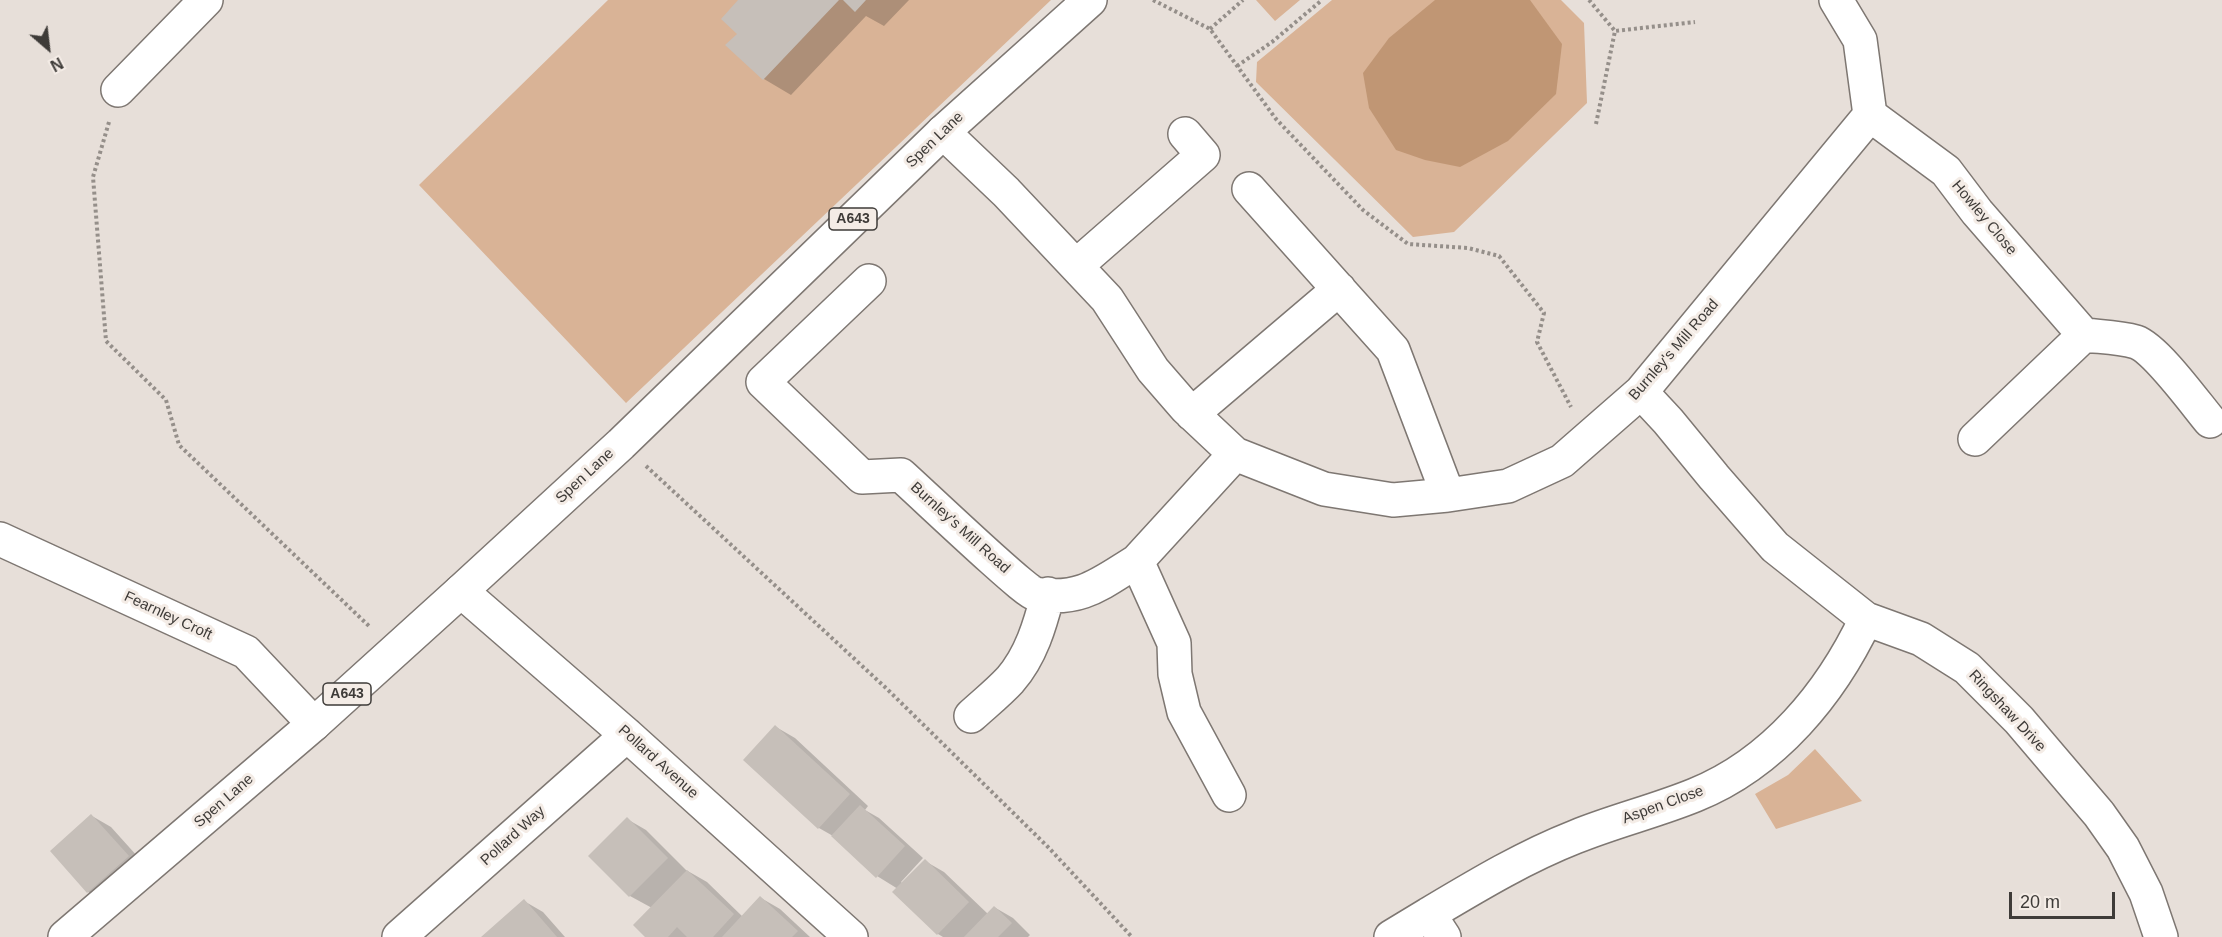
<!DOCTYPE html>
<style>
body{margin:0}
#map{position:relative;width:2222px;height:937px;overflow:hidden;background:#e7dfd9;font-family:Arial,sans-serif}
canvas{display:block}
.north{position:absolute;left:18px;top:18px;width:60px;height:60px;-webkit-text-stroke:4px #f4ece6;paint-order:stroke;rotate:152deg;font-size:16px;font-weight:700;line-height:24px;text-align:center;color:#3e3b38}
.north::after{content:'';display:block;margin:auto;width:21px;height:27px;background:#3e3b38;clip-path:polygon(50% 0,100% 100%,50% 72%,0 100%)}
.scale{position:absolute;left:2009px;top:892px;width:106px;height:27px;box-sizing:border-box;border:3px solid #3e3b38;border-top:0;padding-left:8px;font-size:18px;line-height:21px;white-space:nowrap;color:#3e3b38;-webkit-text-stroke:4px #f4ece6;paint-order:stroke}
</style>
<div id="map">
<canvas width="2222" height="937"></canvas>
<div class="north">N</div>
<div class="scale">20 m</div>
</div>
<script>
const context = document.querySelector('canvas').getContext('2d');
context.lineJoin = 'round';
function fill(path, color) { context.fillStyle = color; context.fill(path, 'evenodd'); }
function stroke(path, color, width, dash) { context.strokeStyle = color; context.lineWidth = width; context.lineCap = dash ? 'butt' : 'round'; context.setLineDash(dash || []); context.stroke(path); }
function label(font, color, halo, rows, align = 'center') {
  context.font = font + ' Arial,sans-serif'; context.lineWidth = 6; context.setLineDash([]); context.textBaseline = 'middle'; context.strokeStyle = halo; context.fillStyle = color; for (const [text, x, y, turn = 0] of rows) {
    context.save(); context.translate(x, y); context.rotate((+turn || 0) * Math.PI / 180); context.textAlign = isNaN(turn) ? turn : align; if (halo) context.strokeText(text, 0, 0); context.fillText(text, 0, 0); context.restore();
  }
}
fill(new Path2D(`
 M608 0H1051L626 403 419 185Z
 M1256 0H1300L1275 21Z
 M1332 0H1561L1584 23 1587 103 1454 232 1413 237 1256 82 1257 62Z
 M1815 749 1862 801 1776 829 1755 794 1788 775Z`), '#d9b396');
fill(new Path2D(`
 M1435 0H1530L1562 44 1556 94 1508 141 1460 167 1425 160 1396 150 1369 108 1363 73 1389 38Z`), '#c09674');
fill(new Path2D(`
 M740 0H909L884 26 866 16 791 95 764 79 739 34Z
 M776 727 795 738 868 806 865 810 879 818 923 858 901 882 903 884 925 861 944 872 988 914 994 907 1013 918 1030 935 1028 937H943L938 934 898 889 877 876 833 836 819 828Z
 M92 816 111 827 147 867 107 903 88 892Z
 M627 819 646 830 686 870 707 882 743 917 761 898 780 909 810 937H647L652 908 630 896 590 856Z
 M524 901 543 912 565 937H483Z`), '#0003');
fill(new Path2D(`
 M738 0H839L763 80 725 45 737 34 721 19Z
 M843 0H866L855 12Z
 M775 725 850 794 818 829 743 760Z
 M860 805 905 846 876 878 831 836Z
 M91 814 129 856 87 893 50 851Z
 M627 817 668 858 629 897 588 856Z
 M925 859 969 902 937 935 892 892Z
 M687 870 734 914 713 937H687L677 927 668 937H645L633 925Z
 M760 896 798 931 792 937H722Z
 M524 899 557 937H481Z
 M994 906 1012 923 998 937H964Z`), '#c6bfb9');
const minor = new Path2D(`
 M118 90 206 0
 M1870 115 1946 171 1977 212 2084 335C2101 337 2119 337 2136 342 2156 349 2195 403 2210 421
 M943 132 1006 192 1107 299 1153 370 1186 408 1235 454 1324 489 1393 500 1448 495 1508 486 1562 461 1641 392 1870 115 1860 40 1836 0
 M1249 189 1393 350 1448 495
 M1076 266 1203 155 1185 134
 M869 281 763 382 862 477 901 475C918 490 1025 592 1035 594 1081 602 1101 583 1137 561
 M1641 392 1668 421 1714 477 1775 547 1866 619 1921 639 1967 668 2019 720 2099 814 2123 848 2146 893 2161 937
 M1192 414 1339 289
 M1975 439 2084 335
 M0 539 246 652 314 724
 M461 591 627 735 851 937
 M971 716C984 704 998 693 1010 680 1031 656 1040 625 1048 594
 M1229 795 1184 712 1175 674 1174 643 1137 561 1235 454
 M399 937 627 735
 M1391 937 1429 914
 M1444 937 1429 914C1476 886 1524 857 1575 837 1614 821 1656 811 1695 795 1774 763 1831 693 1866 619`);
const major = new Path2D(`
 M65 937 314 724 461 591 621 444 943 132 1090 0`);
stroke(minor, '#7e7772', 36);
stroke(major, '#7e7772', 36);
stroke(new Path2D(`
 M1153 0 1210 29 1276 119 1363 210 1408 244 1468 248 1499 256 1544 313 1537 342 1571 407
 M1589 0 1615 31
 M1210 29 1243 0
 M1237 66 1272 42 1322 0
 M109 122 93 177 106 341 166 400 179 445 370 627
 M1596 124 1615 31 1695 22
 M646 466 887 689 1048 847 1132 937`), '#958f8a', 4, [3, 3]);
stroke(minor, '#fff', 33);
stroke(major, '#fff', 33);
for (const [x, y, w] of [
 [853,219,48],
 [347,694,48]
]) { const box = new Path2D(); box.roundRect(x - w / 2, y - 11, w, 22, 4.5); context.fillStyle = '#f4ece6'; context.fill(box); stroke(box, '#3e3b38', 1.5); }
label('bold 14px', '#3e3b38', null, [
 ["A643",853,219],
 ["A643",347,694]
]);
label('15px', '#3e3b38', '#f4ece6', [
 ["Spen Lane",935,140,-44],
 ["Howley Close",1984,218,50],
 ["Burnley's Mill Road",1674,350,-49],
 ["Spen Lane",585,476,-43],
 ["Burnley's Mill Road",960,528,42],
 ["Fearnley Croft",168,616,25],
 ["Ringshaw Drive",2007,711,47],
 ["Pollard Avenue",658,762,42],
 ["Spen Lane",224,801,-41],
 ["Aspen Close",1663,805,-20],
 ["Pollard Way",513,836,-42]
]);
</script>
